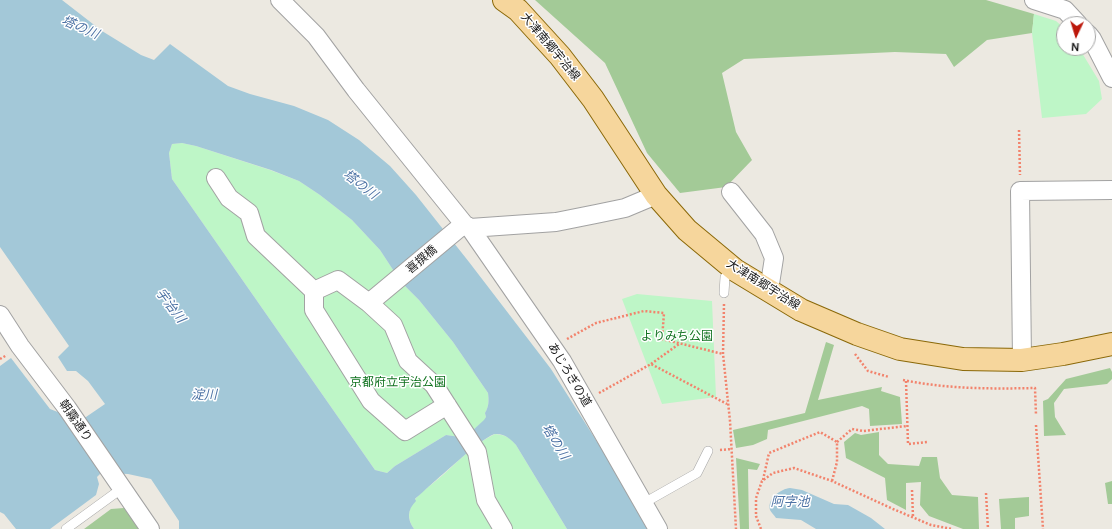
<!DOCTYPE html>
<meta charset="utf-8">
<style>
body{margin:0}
#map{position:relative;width:1112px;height:529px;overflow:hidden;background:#ece9e1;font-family:"DM Sans",sans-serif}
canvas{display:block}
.north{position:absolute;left:1056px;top:16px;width:40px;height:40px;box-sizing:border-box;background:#fff;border:1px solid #a4a4a4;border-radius:50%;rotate:184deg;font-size:11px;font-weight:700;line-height:16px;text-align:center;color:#1b1b1b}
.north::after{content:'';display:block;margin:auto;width:14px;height:18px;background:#bc170a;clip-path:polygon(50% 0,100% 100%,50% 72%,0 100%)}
</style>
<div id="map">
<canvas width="1112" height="529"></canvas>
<div class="north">N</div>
</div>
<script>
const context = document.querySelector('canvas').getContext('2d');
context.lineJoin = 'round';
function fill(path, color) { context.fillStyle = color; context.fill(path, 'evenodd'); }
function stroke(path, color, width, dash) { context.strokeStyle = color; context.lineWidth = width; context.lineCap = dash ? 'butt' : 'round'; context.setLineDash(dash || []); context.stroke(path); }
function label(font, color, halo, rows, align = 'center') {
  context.font = font + ' "DM Sans","Noto Sans JP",sans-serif'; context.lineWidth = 3; context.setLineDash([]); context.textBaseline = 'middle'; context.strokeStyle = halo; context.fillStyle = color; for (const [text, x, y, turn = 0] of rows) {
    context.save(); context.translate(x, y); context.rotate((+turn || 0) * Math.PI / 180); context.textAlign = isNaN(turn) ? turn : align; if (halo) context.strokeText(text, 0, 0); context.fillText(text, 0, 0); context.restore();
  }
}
fill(new Path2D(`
 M535 0H986L1034 14 1032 33 987 40 954 67 946 54 895 52 744 59 722 73 736 132 752 160 726 187 680 193 647 153 605 63Z
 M826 342 834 345 818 400 882 387 881 391 900 397 902 424 870 426 869 409 862 406 768 430 767 439 753 445 736 448 733 430 805 413Z
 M1110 368 1112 372V379L1107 384 1064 389 1054 403 1055 417 1066 435 1044 436 1043 401 1048 399 1066 379Z
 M879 432V455L888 464 919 466 922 457H937L940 478 952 495 978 497 979 529H963L929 516 920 505 921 482 906 483V510L887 500 885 478 846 458 844 442 855 433 861 435Z
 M736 458 760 464 757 470 748 469 749 529H740Z
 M1112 481V504H1108L1105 483Z
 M1029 497V516L1015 518V529H1001L999 499Z
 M124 508 139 529H84L111 509Z`), '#a3ca97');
fill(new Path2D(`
 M1034 14 1056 21 1064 28V48H1079L1099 81 1102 99 1086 114 1042 118 1032 33Z
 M182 143 196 146 270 170 299 181 320 195 352 220 380 250 401 282 419 300 453 342 488 393C489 401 489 406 485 413L486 417 485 420 472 431 460 437 446 435 395 466 387 473 375 470 172 179 169 153 172 144Z
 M637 294 712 301 716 397 662 404 622 299Z
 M495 434C505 435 510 437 516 445L567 529H414C407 519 408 510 414 501 419 493 430 486 437 480 455 465 473 444 495 434Z`), '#bef6c7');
fill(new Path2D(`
 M0 0H62L102 31 141 55 154 60 170 44 228 86 250 94 294 106 328 120 359 140 390 166 416 195 469 262 551 369 620 478 650 529H567L516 445C511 439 504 433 495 434 483 436 428 488 415 499L416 501C407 510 407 519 414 529H179V521L151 479 128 474 101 473 97 477 99 484 96 495 50 529H16L4 514 0 512V366L11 358 50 409 63 414 86 417 105 404 88 381 76 371H67L58 357 69 346 0 247ZM182 143 196 146 271 170 299 181 320 195 352 220 380 250 401 282 419 300 453 342 488 393C489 401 489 406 485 413L486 417 484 420 472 431 460 437 446 435 395 466 387 473 375 470 172 179 169 153 172 144Z
 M790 488 802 490 834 504 848 505 871 518 885 529H816L801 520 776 518C774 515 771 512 770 510 767 498 781 489 790 488Z`), '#a3c8d8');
const lane = new Path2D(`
 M724 293 725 277 735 270
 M644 503 697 473 708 451
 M66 529 121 489`);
const street = new Path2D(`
 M280 0 316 36 356 90 464 224 470 228 556 222 596 214 625 208 656 195
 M1034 0 1065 10 1078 24
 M1088 34 1092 39 1112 78
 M216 178 229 198 249 213 256 236 314 291 338 280 369 303 393 325 408 361 434 385 477 452 486 500 503 529
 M731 192 764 234 774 258 769 290
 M470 228 562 361 658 529
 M314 291V310L371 401 405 431 447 405
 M369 303 464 224
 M0 315 20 346 67 408 150 529
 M1022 360 1020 191 1112 190`);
const primary = new Path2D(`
 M504 0 518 10 560 56 593 99 656 195 687 230 735 270 801 310 857 334 900 349 963 359 1022 360 1063 354 1112 344`);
stroke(lane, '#a2a2a2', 10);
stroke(street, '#a2a2a2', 20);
stroke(primary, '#8a6808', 24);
stroke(new Path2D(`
 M1019 130 1020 175
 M724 304 723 354 730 421 736 529
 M567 339 596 323 644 311 664 313 662 339 723 354
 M855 354 868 371 889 377
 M0 359 7 355
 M651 364 679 344
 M903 380C947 389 990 389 1035 388L1036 415
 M906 381 908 444 928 442
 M599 393 651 364 727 404
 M1036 425 1043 529
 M837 442 852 429 863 431 907 426
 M720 450 732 449
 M763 480 769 453 820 432 837 442V462L832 481
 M912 490 913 517
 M986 493 988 529
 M761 529 756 516V498L762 481 773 473 794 468 832 481 893 509 931 525 952 529`), '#f2836c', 2.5, [2, 2]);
stroke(lane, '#fff', 9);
stroke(street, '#fff', 18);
stroke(primary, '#f6d69c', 22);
label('12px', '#1b1b1b', '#fff', [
 ["大津南郷宇治線",550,47,50],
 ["喜撰橋",422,260,-40],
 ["大津南郷宇治線",763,285,32],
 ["あじろぎの道",569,375,59],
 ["朝霧通り",75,421,55]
]);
label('12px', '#10721f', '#fff', [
 ["よりみち公園",677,337],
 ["京都府立宇治公園",398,383]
]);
label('italic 13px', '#4d73a5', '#fff', [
 ["塔の川",80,28,23],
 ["塔の川",360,185,37],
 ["宇治川",170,306,53],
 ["淀川",204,396],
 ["塔の川",555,442,58],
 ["阿字池",790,503]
]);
</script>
